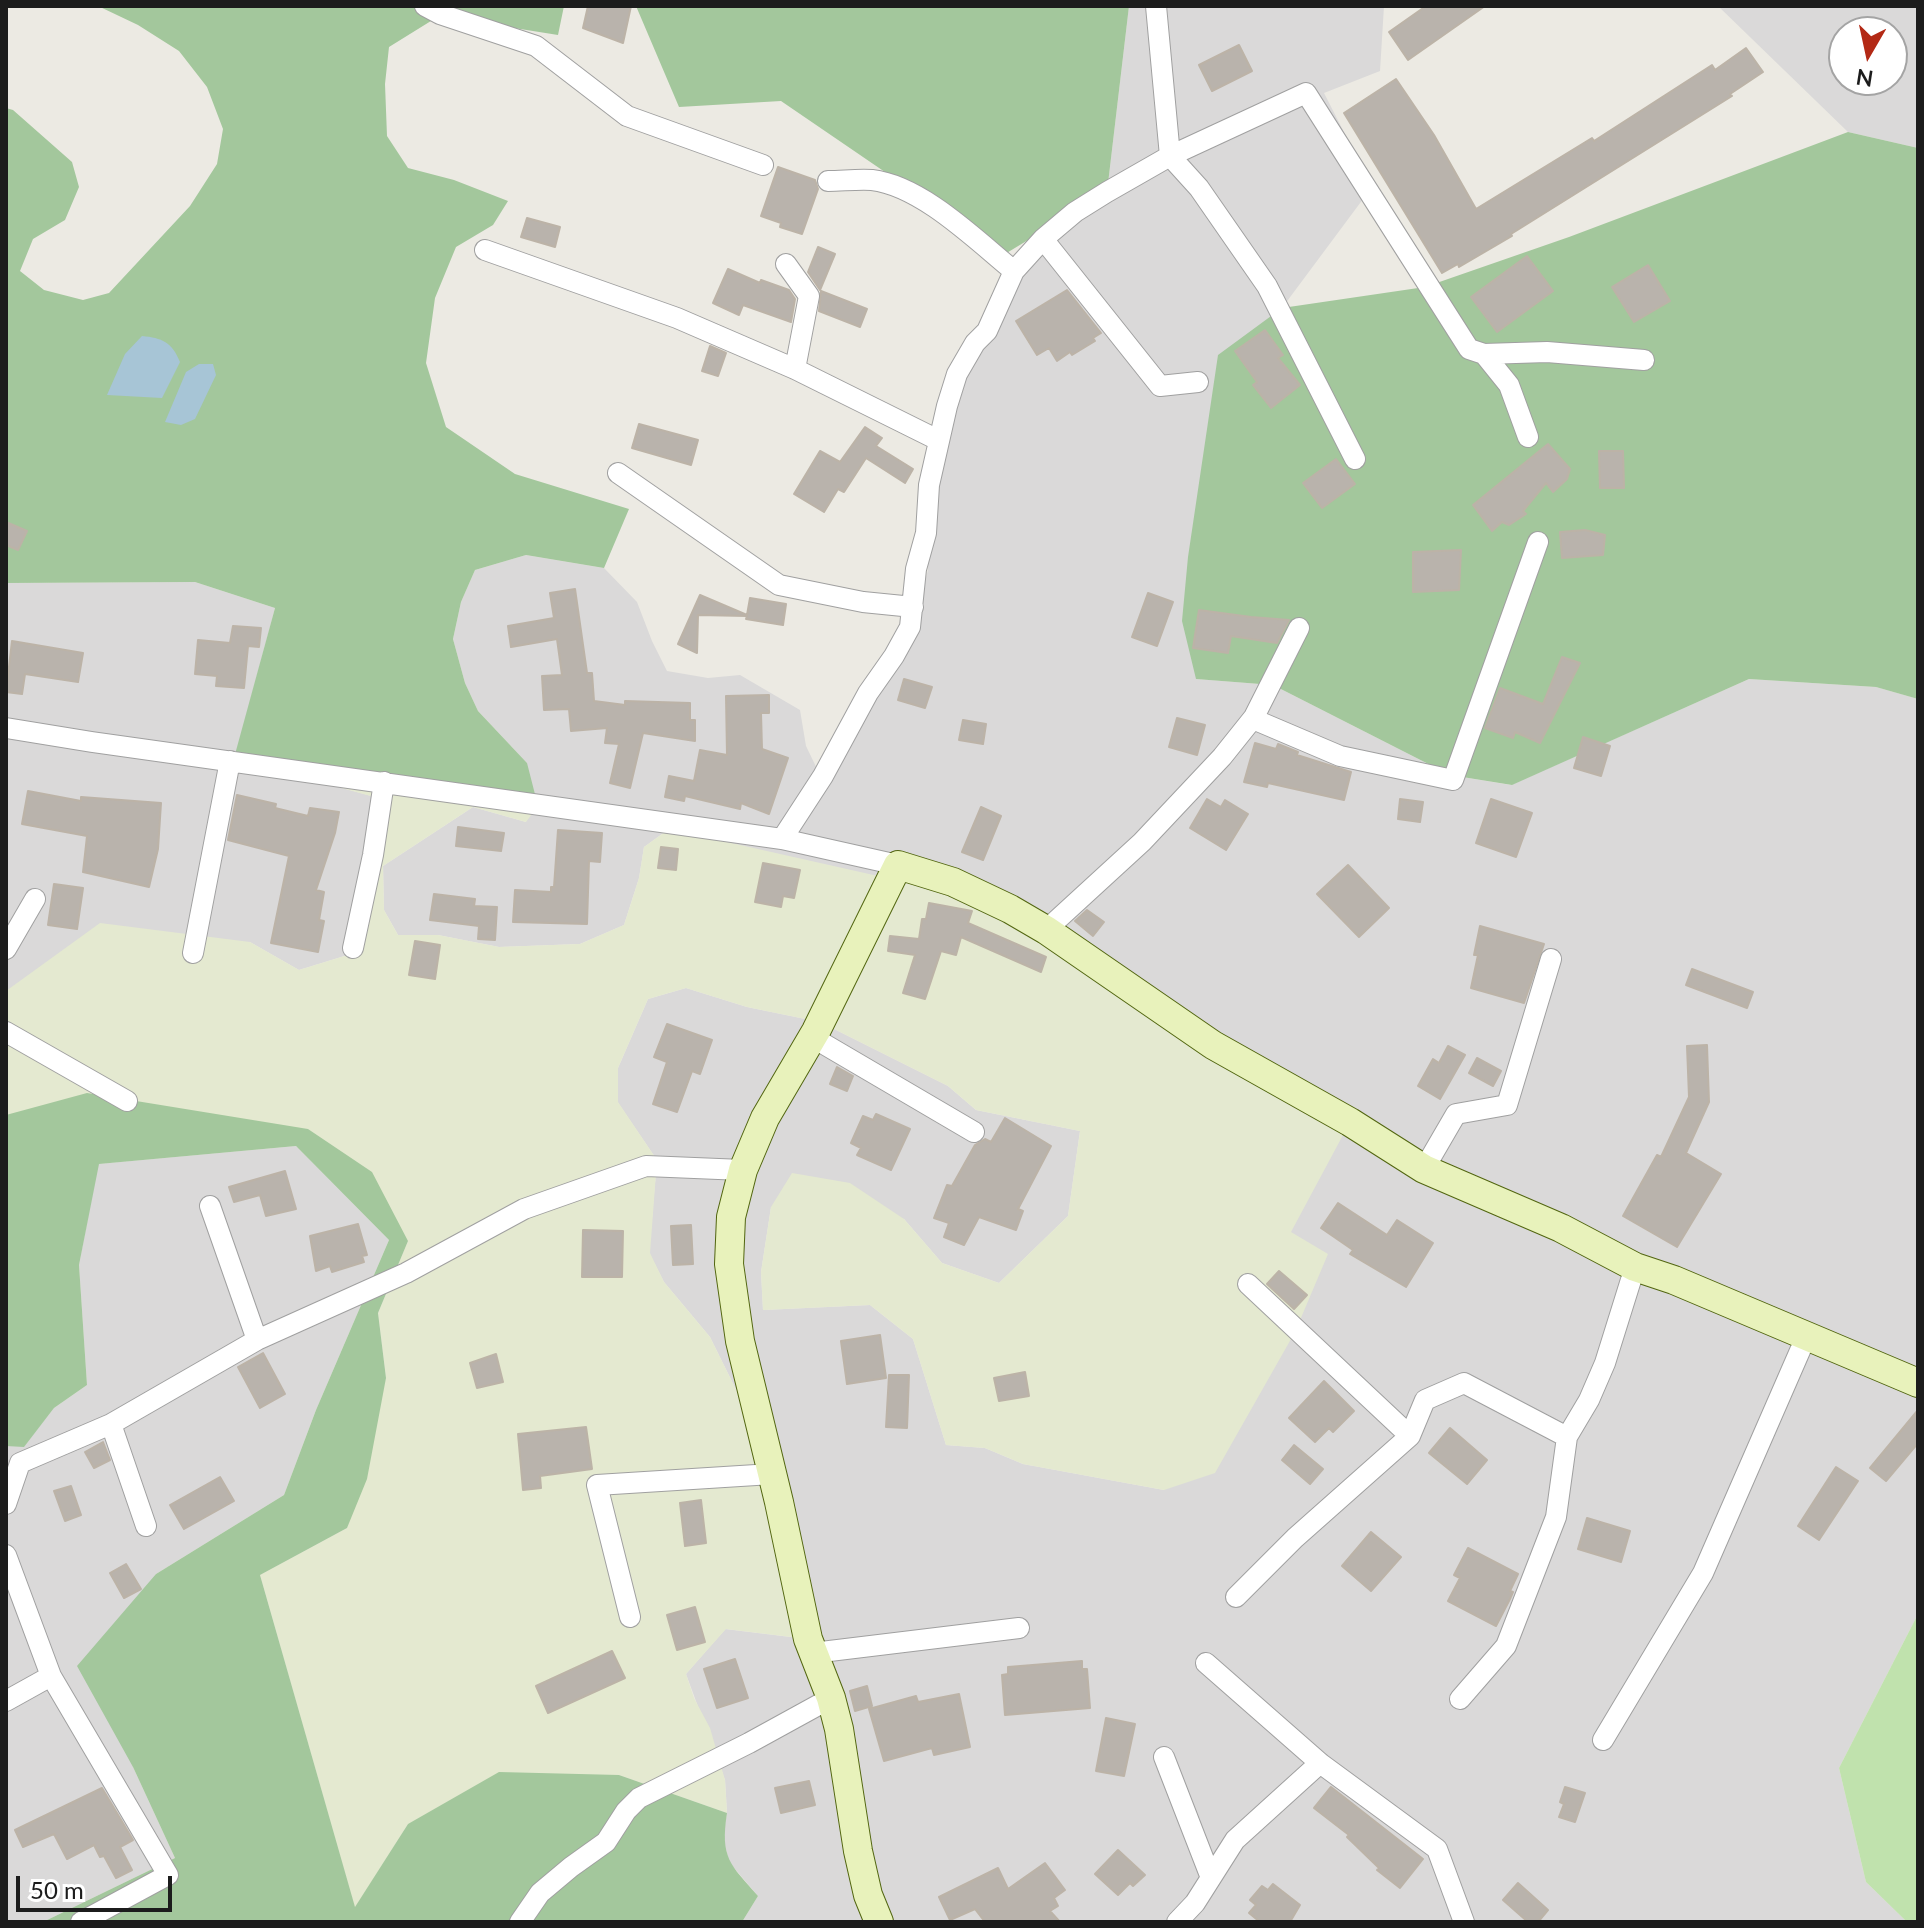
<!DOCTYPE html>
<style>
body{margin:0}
#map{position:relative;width:1924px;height:1928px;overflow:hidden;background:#eceae3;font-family:Lato,sans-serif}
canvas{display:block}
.frame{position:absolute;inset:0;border:8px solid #1c1c1c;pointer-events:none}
.north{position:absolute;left:1828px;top:16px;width:80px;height:80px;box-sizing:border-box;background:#fff;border:2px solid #a4a4a4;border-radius:50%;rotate:189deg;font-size:22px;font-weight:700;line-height:32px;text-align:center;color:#1c1c1c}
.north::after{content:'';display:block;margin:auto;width:28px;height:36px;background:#b32915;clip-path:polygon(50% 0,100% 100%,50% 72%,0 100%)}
.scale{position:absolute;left:16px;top:1876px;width:156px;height:36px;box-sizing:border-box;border:4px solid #1c1c1c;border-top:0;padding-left:10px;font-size:24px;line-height:28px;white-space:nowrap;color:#1c1c1c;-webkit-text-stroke:6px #fff;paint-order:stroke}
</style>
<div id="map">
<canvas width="1924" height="1928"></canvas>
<div class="frame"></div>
<div class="north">N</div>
<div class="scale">50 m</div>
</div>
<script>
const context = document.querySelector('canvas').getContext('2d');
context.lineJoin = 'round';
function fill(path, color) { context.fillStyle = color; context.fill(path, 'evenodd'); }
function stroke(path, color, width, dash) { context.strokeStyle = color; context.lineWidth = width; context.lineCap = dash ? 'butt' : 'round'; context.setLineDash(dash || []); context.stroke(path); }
fill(new Path2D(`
 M1129 6H1384L1380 71 1324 93 1372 187 1282 308 1196 679 1273 685 1450 775 1511 785 1749 679 1876 687 1918 699V1614L1839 1768 1866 1882 1907 1922H742L758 1896 729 1862 723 1838 727 1813 725 1780 686 1674 725 1629 807 1639 758 1434 710 1337 664 1282 649 1253 657 1160 618 1103V1068L648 999 686 988 747 1007 820 1022 948 1086 976 1110 1080 1131 1068 1216 999 1283 942 1263 904 1219 771 1207 761 1272 763 1310 870 1305 913 1339 946 1445 985 1448 1023 1464 1164 1490 1290 1232 669 829 644 847 639 878 624 925 580 944 499 947 438 935H398L384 910 383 866 473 807 526 822 527 763 478 711 465 683 453 639 461 602 475 570 526 555 604 568 637 602 652 641 667 671 708 678 740 675 800 710 806 746 820 775 906 650 928 570 927 520 955 372 984 314 1015 271 1107 192Z
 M1718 6H1918V148L1848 132ZM1892 32V80H1844V32Z
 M195 582 275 608 235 758 393 802 351 954 299 970 250 942 6 991V583Z
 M296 1146 389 1240 316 1410 284 1495 156 1574 133 1767 175 1858 43 1922H6V1446H24L54 1408 87 1385 79 1265 98 1164Z`), '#dad9d9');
fill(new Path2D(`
 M234 758 538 806 526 822 473 807 383 866 384 910 398 935H438L499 947 580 944 624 925 639 878 644 847 669 829 998 903 1350 1122 1291 1232 1328 1254 1295 1332 1215 1473 1164 1490 1023 1464 985 1448 946 1445 913 1339 870 1305 763 1310 761 1272 771 1207 792 1173 850 1183 904 1219 942 1263 999 1283 1068 1216 1080 1131 976 1110 948 1086 820 1022 747 1007 686 988 648 999 618 1068V1102L657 1160 650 1253 664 1282 710 1337 758 1434 808 1639 726 1629 686 1674 694 1698 710 1728 725 1780 727 1813 619 1775 408 1824 355 1908 260 1575 347 1528 386 1378 378 1313 408 1241 308 1129 20 1113 6 1115V991L100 923 250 942 299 970 351 954 392 802Z`), '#e4e9d0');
fill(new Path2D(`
 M1918 1614V1922H1907L1866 1882 1839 1768Z`), '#c0e2ad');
fill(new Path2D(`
 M98 6H564L558 35 439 16 389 47 385 84 387 136 408 168 454 180 508 201 493 225 456 247 435 298 426 363 446 427 515 474 629 509 604 568 526 555 475 570 461 602 453 639 465 683 478 711 527 763 538 806 234 758 275 608 195 582 6 583V108L13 110 72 162 79 187 65 220 33 239 20 271 44 290 83 300 109 293 190 206 217 164 223 129 207 87 179 51 138 25Z
 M636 6H1129L1107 192 1005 254 781 101 679 107Z
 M1848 132 1918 148V699L1876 687 1749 679 1512 785 1450 775 1273 685 1196 679 1182 621 1188 557 1218 355 1282 308 1425 287 1569 237Z
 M87 1093 308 1129 372 1172 408 1241 378 1313 386 1378 367 1479 347 1528 260 1575 355 1907 408 1824 499 1772 619 1775 727 1813C720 1858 730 1864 758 1896L742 1922H43L175 1858 133 1767 77 1666 156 1574 284 1495 316 1410 389 1240 296 1146 99 1164 79 1265 87 1385 54 1408 24 1447 6 1446V1115Z`), '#a3c79c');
fill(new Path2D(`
 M142 336C162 338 172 342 180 362L162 398 107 395 125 354Z
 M199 364H213L216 375 195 419 181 425 165 422 186 372Z`), '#a7c5d6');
const building = new Path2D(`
 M588 6H631L623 43 583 28Z
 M1426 6H1485L1408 60 1389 32Z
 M1239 45 1252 71 1212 91 1199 65Z
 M1746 48 1763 72 1730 94 1732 96 1511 234 1512 236 1459 267 1458 264 1442 273 1344 113 1396 79 1434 135 1476 209 1592 138 1594 141 1712 65 1715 70Z
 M778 167 815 180 818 189 802 234 780 227 781 223 761 216Z
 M527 218 560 227 555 247 521 237Z
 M818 247 835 254 820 290 808 272Z
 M1527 256 1553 291 1497 332 1471 297Z
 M1648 265 1670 301 1634 322 1612 287Z
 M728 269 760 283 761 280 789 290 795 299 791 322 743 305 739 315 713 303Z
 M1067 290 1101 333 1093 338 1095 341 1072 355 1070 352 1057 361 1049 348 1037 355 1016 321Z
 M821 291 867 309 860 327 819 311Z
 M1265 330 1283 355 1278 358 1300 385 1271 408 1253 385 1257 382 1235 351Z
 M710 346 726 353 718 376 702 371Z
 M639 424 698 440 691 465 632 448Z
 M865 427 882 438 876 446 913 469 905 483 866 458 844 492 838 489 824 512 794 494 820 451 840 462Z
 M1548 444 1570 469 1567 479 1553 492 1546 483 1523 511 1526 514 1509 525 1502 522 1492 531 1473 505Z
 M1599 451H1623L1624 488H1600Z
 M1336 459 1355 484 1322 508 1303 483Z
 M6 522 27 531 18 550 6 545Z
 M1585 530 1605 535 1603 555 1562 558 1560 532Z
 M1461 550 1459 590 1413 592V552Z
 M575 589 587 673H592L594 701 625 705V701L690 703V720H695V741L643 733 630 788 610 783 619 744 605 743 607 728 571 731 569 709 544 710 542 676 562 675 557 639 511 647 508 626 554 618 550 593Z
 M1148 593 1173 602 1157 646 1132 637Z
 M700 595 747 615 750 598 786 604 783 625 746 619 747 616 698 615 697 653 678 644Z
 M1199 610 1251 617 1289 620 1277 643 1231 636 1228 653 1193 648Z
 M233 626 261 628 259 647 248 646 244 688 216 686 217 676 195 674 198 640 230 643Z
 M12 641 83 653 78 682 25 674 22 694 6 692Z
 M1562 657 1580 663 1540 743 1515 732 1513 738 1485 728 1500 688 1543 704Z
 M904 679 932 687 925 708 898 700Z
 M769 695V713H761L762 749 788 758 769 814 741 803 740 809 685 796 684 801 665 797 669 776 694 781 700 750 727 755 726 696Z
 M1177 718 1205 725 1197 755 1169 747Z
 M963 720 986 724 983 744 959 740Z
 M1583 737 1610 746 1601 776 1574 768Z
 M1255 743 1276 749 1278 744 1298 752 1297 755 1351 772 1344 800 1268 783 1267 787 1244 782Z
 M28 791 81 801V797L161 803 158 849 149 887 83 872 87 836 22 824Z
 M237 795 276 804 275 808 308 816 310 808 339 812 335 833 316 890 324 892 319 920 324 921 318 952 271 943 289 856 228 840Z
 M1207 799 1221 807 1225 800 1248 814 1226 850 1190 828Z
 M1400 799 1423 802 1420 822 1398 819Z
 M1491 799 1532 813 1516 857 1476 843Z
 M981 807 1001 816 983 860 962 852Z
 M458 827 504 833 501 851 456 846Z
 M558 830 602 833 600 862 589 861 587 924 513 922 515 890 551 892V887H554Z
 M661 847 678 849 676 870 658 868Z
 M763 863 800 870 794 898 783 896 781 907 755 902Z
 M1348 865 1389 908 1359 937 1317 894Z
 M54 884 83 888 77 929 48 925Z
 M434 894 475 899 474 906 497 907 495 940 478 939 479 926 430 920Z
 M929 903 972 911 968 923 1046 957 1041 972 961 937 956 955 941 951 925 999 903 993 915 955 888 951 890 936 919 939 922 919H926Z
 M1087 910 1104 922 1093 936 1075 921Z
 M1480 926 1544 944 1524 1003 1471 988 1478 955H1474Z
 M415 941 440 945 435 979 409 975Z
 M1692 969 1753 992 1747 1008 1686 985Z
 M667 1024 712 1040 700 1074 692 1071 677 1112 653 1104 667 1062 654 1057Z
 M1707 1045 1709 1102 1686 1153 1721 1174 1677 1247 1623 1216 1657 1155 1661 1157 1689 1097 1687 1046Z
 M1448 1046 1465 1055 1440 1099 1418 1086 1433 1059 1439 1063Z
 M1477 1058 1501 1071 1493 1086 1469 1073Z
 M837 1067 853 1076 847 1091 830 1084Z
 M876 1114 910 1129 891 1170 857 1155 861 1148 851 1143 863 1116 873 1120Z
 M1005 1118 1051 1146 1018 1209 1023 1211 1016 1230 979 1217 964 1245 944 1237 949 1223 934 1218 947 1185 952 1186 975 1145 985 1139 991 1142Z
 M285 1171 296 1209 266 1216 260 1195 234 1202 229 1187Z
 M1338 1203 1387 1235 1397 1220 1433 1243 1406 1287 1350 1254 1353 1250 1321 1228Z
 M358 1224 367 1255 362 1256 364 1262 332 1272 330 1266 316 1271 310 1236Z
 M691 1225 693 1264 673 1265 671 1226Z
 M583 1230 623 1231 622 1277H582Z
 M1279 1271 1307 1295 1294 1309 1267 1284Z
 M880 1335 886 1378 847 1384 841 1341Z
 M263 1353 285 1394 260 1408 238 1367Z
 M496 1354 503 1382 477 1388 470 1363Z
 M1025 1372 1029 1396 999 1401 994 1378Z
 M889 1375H909L907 1428 886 1427Z
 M1324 1381 1354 1411 1333 1432 1329 1428 1315 1442 1289 1418Z
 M1918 1410V1443L1886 1481 1870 1468Z
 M586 1427 592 1469 540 1476 541 1488 523 1490 518 1434Z
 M1450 1428 1487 1460 1467 1484 1429 1453Z
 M103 1442 110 1460 94 1468 85 1452Z
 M1294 1445 1323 1469 1310 1484 1282 1460Z
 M1836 1467 1858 1481 1819 1540 1798 1526Z
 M220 1477 234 1501 184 1529 170 1505Z
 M71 1486 81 1515 65 1521 54 1491Z
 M701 1500 706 1543 685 1546 680 1503Z
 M1587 1518 1630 1531 1621 1562 1578 1549Z
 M1371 1532 1401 1557 1371 1591 1342 1566Z
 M1468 1548 1518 1574 1510 1591 1513 1592 1510 1599 1496 1626 1448 1601 1460 1578 1454 1575Z
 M126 1564 141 1589 124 1598 110 1573Z
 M695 1607 705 1642 677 1650 667 1615Z
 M612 1651 625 1678 548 1713 536 1686Z
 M735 1659 748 1698 717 1708 704 1669Z
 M1082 1661V1669H1087L1090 1708 1005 1715 1002 1675 1008 1674V1667Z
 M867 1686 872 1706 855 1711 850 1691Z
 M959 1694 970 1747 934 1755 932 1748 884 1761 869 1709 916 1696 918 1702Z
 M1106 1718 1135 1724 1124 1776 1096 1771Z
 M809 1781 815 1805 781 1813 775 1788Z
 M1331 1787 1423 1859 1400 1888 1377 1870 1379 1868 1347 1837 1349 1835 1314 1808Z
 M1565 1787 1585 1793 1575 1822 1559 1817 1564 1804 1560 1802Z
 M102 1788 133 1840 120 1847 132 1870 116 1878 104 1856 100 1857 94 1845 67 1859 54 1834 23 1847 15 1830Z
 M1118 1850 1145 1875 1133 1886 1130 1883 1118 1895 1095 1874Z
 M1045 1863 1065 1890 1054 1898 1058 1906 1050 1911 1060 1922H985L975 1909 950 1920 939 1897 998 1868 1008 1889Z
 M1518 1883 1548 1910 1538 1922H1528L1503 1900Z
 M1273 1884 1300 1905 1290 1922H1260L1249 1913 1256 1905 1250 1900 1262 1886 1268 1890Z`);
fill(building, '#b9b3ac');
stroke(building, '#bcb3a7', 2);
const street = new Path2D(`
 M425 6 440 14 536 46 627 116 763 165
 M1156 6 1170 156 1199 188 1267 286 1355 459
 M828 181C842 181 857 179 872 180 922 186 976 240 1014 271
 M1043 239 1160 386 1198 382
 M485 250 677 318 795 369 938 440
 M786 264 809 296 795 369
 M1484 354 1509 385 1528 437
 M618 473 779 585 863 602 913 607
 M1253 719 1340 756 1453 780 1538 542
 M6 728 92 742 782 839 898 865
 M782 839 823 776 868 693 894 656 910 627 916 569 926 533 929 485 947 406 957 374 975 343 987 331 1014 271 1043 239 1075 212 1107 192 1170 156 1306 93 1469 349 1484 354 1547 352 1644 360
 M1046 930 1142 842 1222 757 1254 717 1299 628
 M353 948 373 855 384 782
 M6 949 35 899
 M193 953 230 761
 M6 1032 127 1101
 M812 1037 974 1132
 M1424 1169 1456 1114 1507 1105 1551 959
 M210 1206 257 1340
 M1248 1284 1410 1436
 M111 1424 146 1526
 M6 1504 20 1463 111 1424 257 1340 406 1273 524 1209 646 1166 743 1170
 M6 1555 51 1676 168 1875 81 1922
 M1236 1597 1295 1538 1410 1436 1425 1400 1464 1383 1567 1437
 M630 1617 597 1485 772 1474
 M813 1653 1019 1628
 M1206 1663 1320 1763 1437 1849 1464 1922
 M1460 1699 1506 1646 1556 1517 1567 1437 1589 1400 1605 1363 1635 1267
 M6 1701 51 1676
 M1603 1740 1703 1573 1806 1337
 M1164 1757 1211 1878
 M520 1922 540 1893 571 1867 606 1842 626 1811 639 1798 749 1743 831 1698
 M1177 1922 1195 1903 1235 1840 1320 1763`);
const secondary = new Path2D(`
 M879 1922 868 1895 858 1851 839 1729 831 1698 808 1639 779 1502 740 1341 729 1264 731 1217 743 1170 765 1118 816 1031 898 865 953 882 1010 909 1046 930 1213 1045 1350 1122 1424 1169 1561 1228 1635 1267 1674 1280 1918 1383`);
stroke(street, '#a0a0a0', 22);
stroke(secondary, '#526610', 30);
stroke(street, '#fff', 20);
stroke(secondary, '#e8f2bb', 28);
</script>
